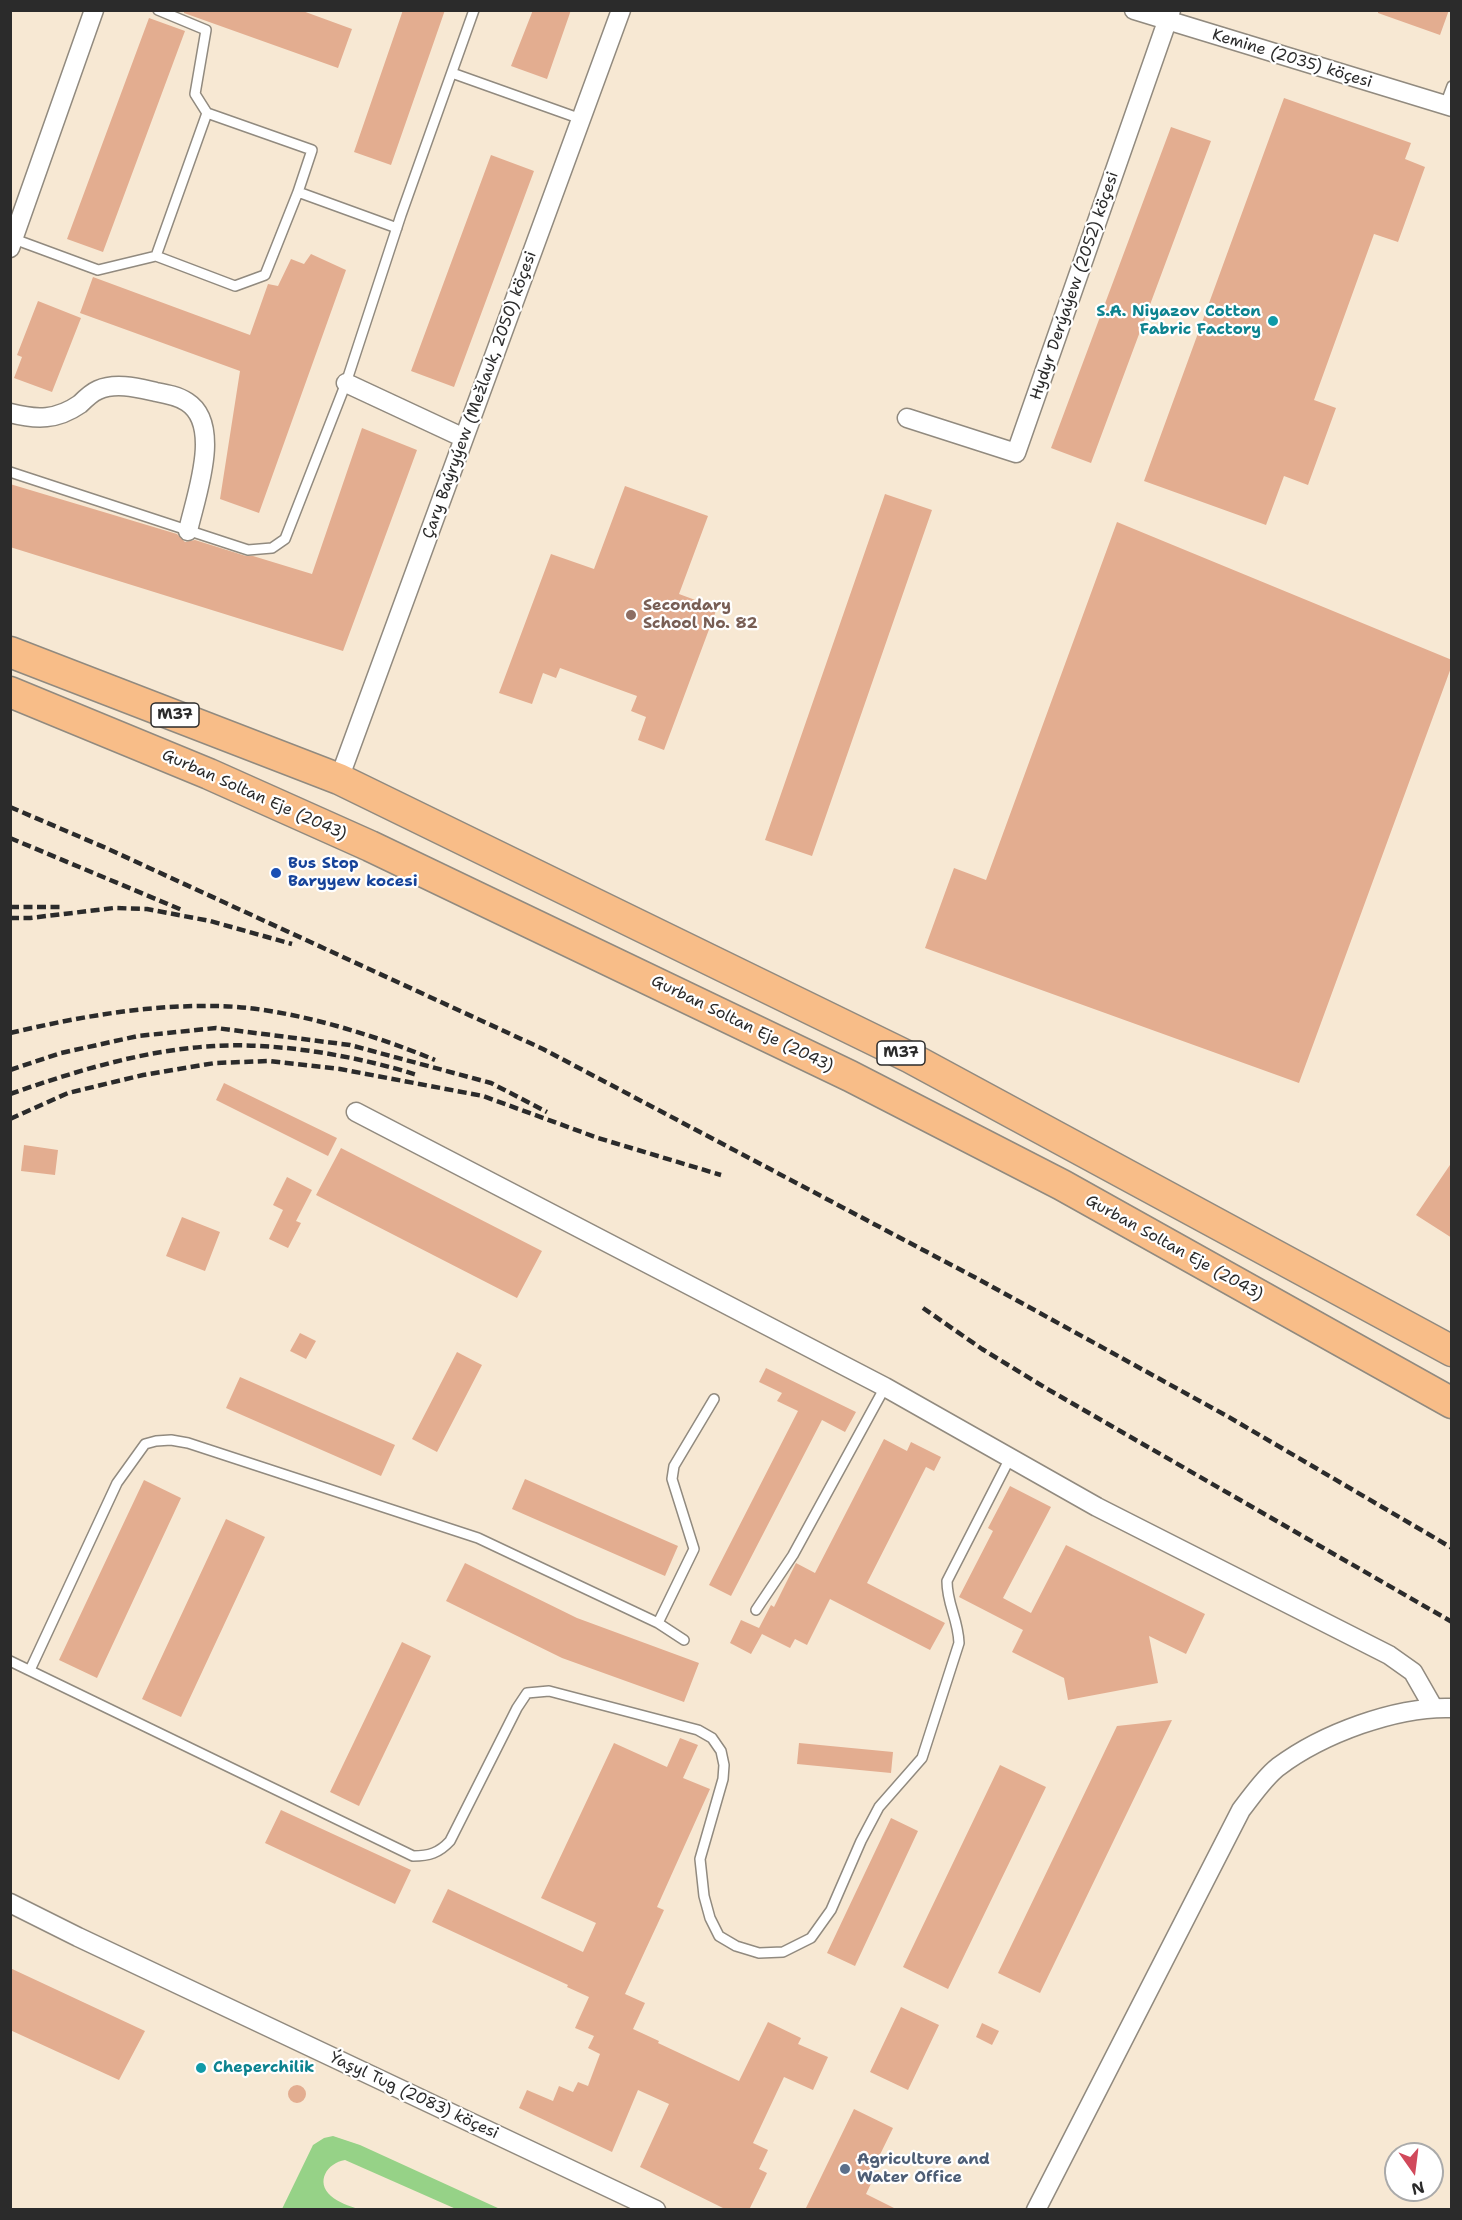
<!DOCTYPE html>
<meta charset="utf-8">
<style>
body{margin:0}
#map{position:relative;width:1462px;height:2220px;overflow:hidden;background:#f7e8d3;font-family:"Shantell Sans",sans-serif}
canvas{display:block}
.frame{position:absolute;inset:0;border:12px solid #2b2b2b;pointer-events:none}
.north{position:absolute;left:1384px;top:2142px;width:60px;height:60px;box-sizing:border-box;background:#fff;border:2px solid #aaa;border-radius:50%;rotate:166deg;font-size:16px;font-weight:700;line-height:24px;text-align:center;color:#2b2b2b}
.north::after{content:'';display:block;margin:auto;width:21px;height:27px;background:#d1495b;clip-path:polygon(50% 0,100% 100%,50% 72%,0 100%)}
</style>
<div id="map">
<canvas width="1462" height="2220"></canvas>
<div class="frame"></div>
<div class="north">N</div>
</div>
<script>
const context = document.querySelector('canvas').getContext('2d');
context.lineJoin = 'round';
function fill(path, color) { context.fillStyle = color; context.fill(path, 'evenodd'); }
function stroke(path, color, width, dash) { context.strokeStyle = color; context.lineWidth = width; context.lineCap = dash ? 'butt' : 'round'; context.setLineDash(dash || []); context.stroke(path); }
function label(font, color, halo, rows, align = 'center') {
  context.font = font + ' "Shantell Sans",sans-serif'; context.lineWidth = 4.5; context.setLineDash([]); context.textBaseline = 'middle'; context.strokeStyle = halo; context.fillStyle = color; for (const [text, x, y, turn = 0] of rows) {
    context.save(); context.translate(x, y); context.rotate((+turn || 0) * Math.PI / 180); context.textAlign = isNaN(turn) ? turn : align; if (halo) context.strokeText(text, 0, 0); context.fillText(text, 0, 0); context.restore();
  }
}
fill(new Path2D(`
 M333 2136 360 2145 500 2209H456L345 2160C327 2163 315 2182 331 2196 338 2202 349 2206 358 2209H282L313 2145 324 2138Z`), '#96d287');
fill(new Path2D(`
 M184 10H300L352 29 338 68 184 13Z
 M403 10H445L391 165 354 152Z
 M533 10H571L547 79 511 66Z
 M1378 10H1449L1440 35 1378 13Z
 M149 18 185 31 103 252 67 239Z
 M1284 98 1411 143 1405 159 1425 167 1398 242 1374 234 1314 400 1336 408 1308 485 1284 476 1266 525 1144 481Z
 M1171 127 1211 141 1091 463 1051 448Z
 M491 155 534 171 454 387 411 371Z
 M311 254 346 270 259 513 220 499 240 371 80 313 93 277 250 335 268 284 278 286 291 259 304 264Z
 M38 301 81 318 52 392 14 378 22 357 17 355Z
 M362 428 417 450 343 651 10 547V484L177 534 185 542 195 540 246 556H253L312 574Z
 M625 486 708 516 679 594 717 608 664 750 638 740 646 717 631 711 637 696 560 668 556 678 543 673 532 704 499 693 551 554 594 569Z
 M885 494 932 510 812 856 765 840Z
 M1117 522 1452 660V665L1299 1083 925 948 954 868 986 880Z
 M224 1083 337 1138 328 1156 216 1100Z
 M24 1145 58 1150 55 1175 21 1171Z
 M341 1148 542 1251 517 1298 316 1195Z
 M1452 1162V1238L1416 1215Z
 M287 1177 312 1190 296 1221 301 1223 288 1248 269 1239 283 1210 273 1205Z
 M182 1217 220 1232 205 1271 166 1256Z
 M300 1333 316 1341 306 1359 290 1351Z
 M457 1352 482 1365 437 1452 412 1439Z
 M766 1368 856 1412 845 1432 822 1420 731 1596 709 1585 798 1411 777 1401 782 1393 759 1382Z
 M240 1377 395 1445 381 1476 226 1408Z
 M884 1439 907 1451 911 1442 941 1457 934 1471 926 1467 867 1583 945 1623 930 1650 830 1599 807 1645 795 1639 790 1648 762 1634 751 1654 730 1643 741 1620 759 1628 771 1605 774 1607 796 1563 815 1573Z
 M525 1479 678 1546 665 1576 512 1509Z
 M144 1480 181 1498 97 1678 59 1660Z
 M1010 1486 1051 1507 1003 1598 1031 1613 1066 1545 1205 1614 1186 1654 1149 1636 1158 1683 1068 1700 1064 1678 1012 1652 1023 1630 959 1597 993 1531 988 1528Z
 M226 1519 265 1537 181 1717 142 1699Z
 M465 1563 577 1618 699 1663 684 1702 562 1658 446 1601Z
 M402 1642 431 1656 359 1806 330 1792Z
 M1172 1720 1040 1993 998 1973 1117 1726Z
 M680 1738 698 1745 683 1778 710 1789 657 1907 664 1910 625 1994 645 2003 633 2029 659 2041 658 2043 739 2081 768 2022 801 2038 798 2044 828 2057 813 2090 784 2077 753 2143 768 2150 759 2169 767 2173 749 2210H727L640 2167 669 2104 638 2090 612 2152 519 2108 527 2090 553 2101 559 2086 573 2092 578 2082 588 2086 600 2054 588 2048 594 2036 575 2028 589 1997 567 1987 568 1985 432 1922 448 1889 583 1952 596 1923 541 1898 614 1743 667 1767Z
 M799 1743 893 1752 891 1773 797 1764Z
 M1000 1765 1046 1787 948 1989 903 1967Z
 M281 1810 411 1870 395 1904 265 1843Z
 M891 1818 918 1831 855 1966 827 1953Z
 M10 1968 145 2031 119 2080 10 2030Z
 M901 2007 939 2025 908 2090 870 2072Z
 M982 2023 999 2031 992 2045 976 2037Z
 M288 2094a9 9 0 1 1 18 0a9 9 0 1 1-18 0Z
 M854 2109 893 2128 872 2171 876 2173 866 2194 898 2210H805Z`), '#e3ad90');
const service = new Path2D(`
 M452 73 581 119
 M1445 105 1452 86
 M207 113 312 150 298 192
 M14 239 98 270 156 256 235 286 265 275 298 192 397 228
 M156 256 207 113 195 94 206 30 158 10
 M10 472 248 550 272 548 285 539 346 383 401 215 474 10
 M756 1610 793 1555 885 1387
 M658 1623 694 1549 672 1479 674 1466 714 1399
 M10 1661 413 1856C429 1856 439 1853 450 1841L517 1708 527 1693 549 1691 698 1730 712 1738 721 1751 724 1765 723 1779 700 1859 704 1896 710 1918 719 1936 736 1946 759 1953 783 1952 811 1938 831 1910 861 1841 879 1807 922 1758 959 1643C958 1618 947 1605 947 1581L1011 1456
 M30 1670 117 1483 145 1444 156 1441 171 1440 188 1443 478 1538 658 1623 684 1640`);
const minor = new Path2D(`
 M1134 10 1452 107
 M10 248 94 10
 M346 383 464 438
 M10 413C37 420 57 420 80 404 85 399 91 393 98 390 116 382 138 388 156 392 167 394 178 396 187 402 223 425 195 498 188 531
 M907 418 1016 453 1171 10
 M339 779 621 10
 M356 1112 885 1387 1097 1507 1389 1655 1413 1672 1433 1707
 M10 1903 78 1937 656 2210
 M1036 2210 1241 1810C1252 1796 1264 1778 1278 1767 1322 1734 1396 1706 1452 1708`);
const trunk = new Path2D(`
 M10 652 339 779 911 1058 1452 1351
 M10 692 209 774 370 846 850 1076 1062 1185 1452 1403`);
stroke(service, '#918a7f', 12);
stroke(minor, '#918a7f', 21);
stroke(trunk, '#918a7f', 33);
stroke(service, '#fff', 9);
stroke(minor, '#fff', 18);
stroke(trunk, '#f8bd88', 30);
stroke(new Path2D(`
 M10 807 106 848 543 1049 978 1279 1227 1416 1452 1548
 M10 838 182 910
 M10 907H60
 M10 918H30L114 908 147 909 210 921 292 944
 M10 1033C78 1017 145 1005 214 1006 283 1006 372 1034 435 1060
 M10 1070 61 1053 138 1036 216 1028 350 1045 491 1083 547 1112
 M10 1094C76 1071 144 1050 214 1046 276 1042 358 1056 417 1075
 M10 1119 68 1093 143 1075 215 1063 269 1061 340 1069 483 1096 598 1138 721 1175
 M923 1308 982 1349 1049 1390 1452 1622`), '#2b2b2b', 4.5, [9, 4.5]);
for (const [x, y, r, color] of [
 [1273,321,6,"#0f9aa8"],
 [631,615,6,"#8d6e63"],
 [276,873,6,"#1a4fb4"],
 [201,2068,6,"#0f9aa8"],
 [845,2169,6,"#5c6f8a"]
]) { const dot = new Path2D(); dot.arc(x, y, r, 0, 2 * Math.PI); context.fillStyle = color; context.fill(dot); stroke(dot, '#fff', 2); }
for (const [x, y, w] of [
 [175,715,48],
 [901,1053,48]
]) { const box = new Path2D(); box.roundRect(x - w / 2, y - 12, w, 24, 4.5); context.fillStyle = '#fff'; context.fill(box); stroke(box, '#2b2b2b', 1.5); }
label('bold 15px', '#2b2b2b', null, [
 ["M37",175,715],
 ["M37",901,1053]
]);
label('16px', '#2b2b2b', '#fff', [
 ["Kemine (2035) köçesi",1292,59,17],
 ["Hydyr Derýaýew (2052) köçesi",1075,286,-71],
 ["Çary Baýryýew (Mežlauk, 2050) köçesi",480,395,-70],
 ["Gurban Soltan Eje (2043)",254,795,24],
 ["Gurban Soltan Eje (2043)",742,1024,26],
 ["Gurban Soltan Eje (2043)",1174,1248,29],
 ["Ýaşyl Tug (2083) köçesi",414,2096,25]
]);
label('bold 16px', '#0d838f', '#fff', [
 ["S.A. Niyazov Cotton",1261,312],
 ["Fabric Factory",1261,330],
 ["Cheperchilik",213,2068,"left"]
], 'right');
label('bold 16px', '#785e54', '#fff', [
 ["Secondary",643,606],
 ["School No. 82",643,624]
], 'left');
label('bold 16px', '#164399', '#fff', [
 ["Bus Stop",288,864],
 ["Baryyew kocesi",288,882]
], 'left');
label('bold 16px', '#4e5e75', '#fff', [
 ["Agriculture and",857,2160],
 ["Water Office",857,2178]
], 'left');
</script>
